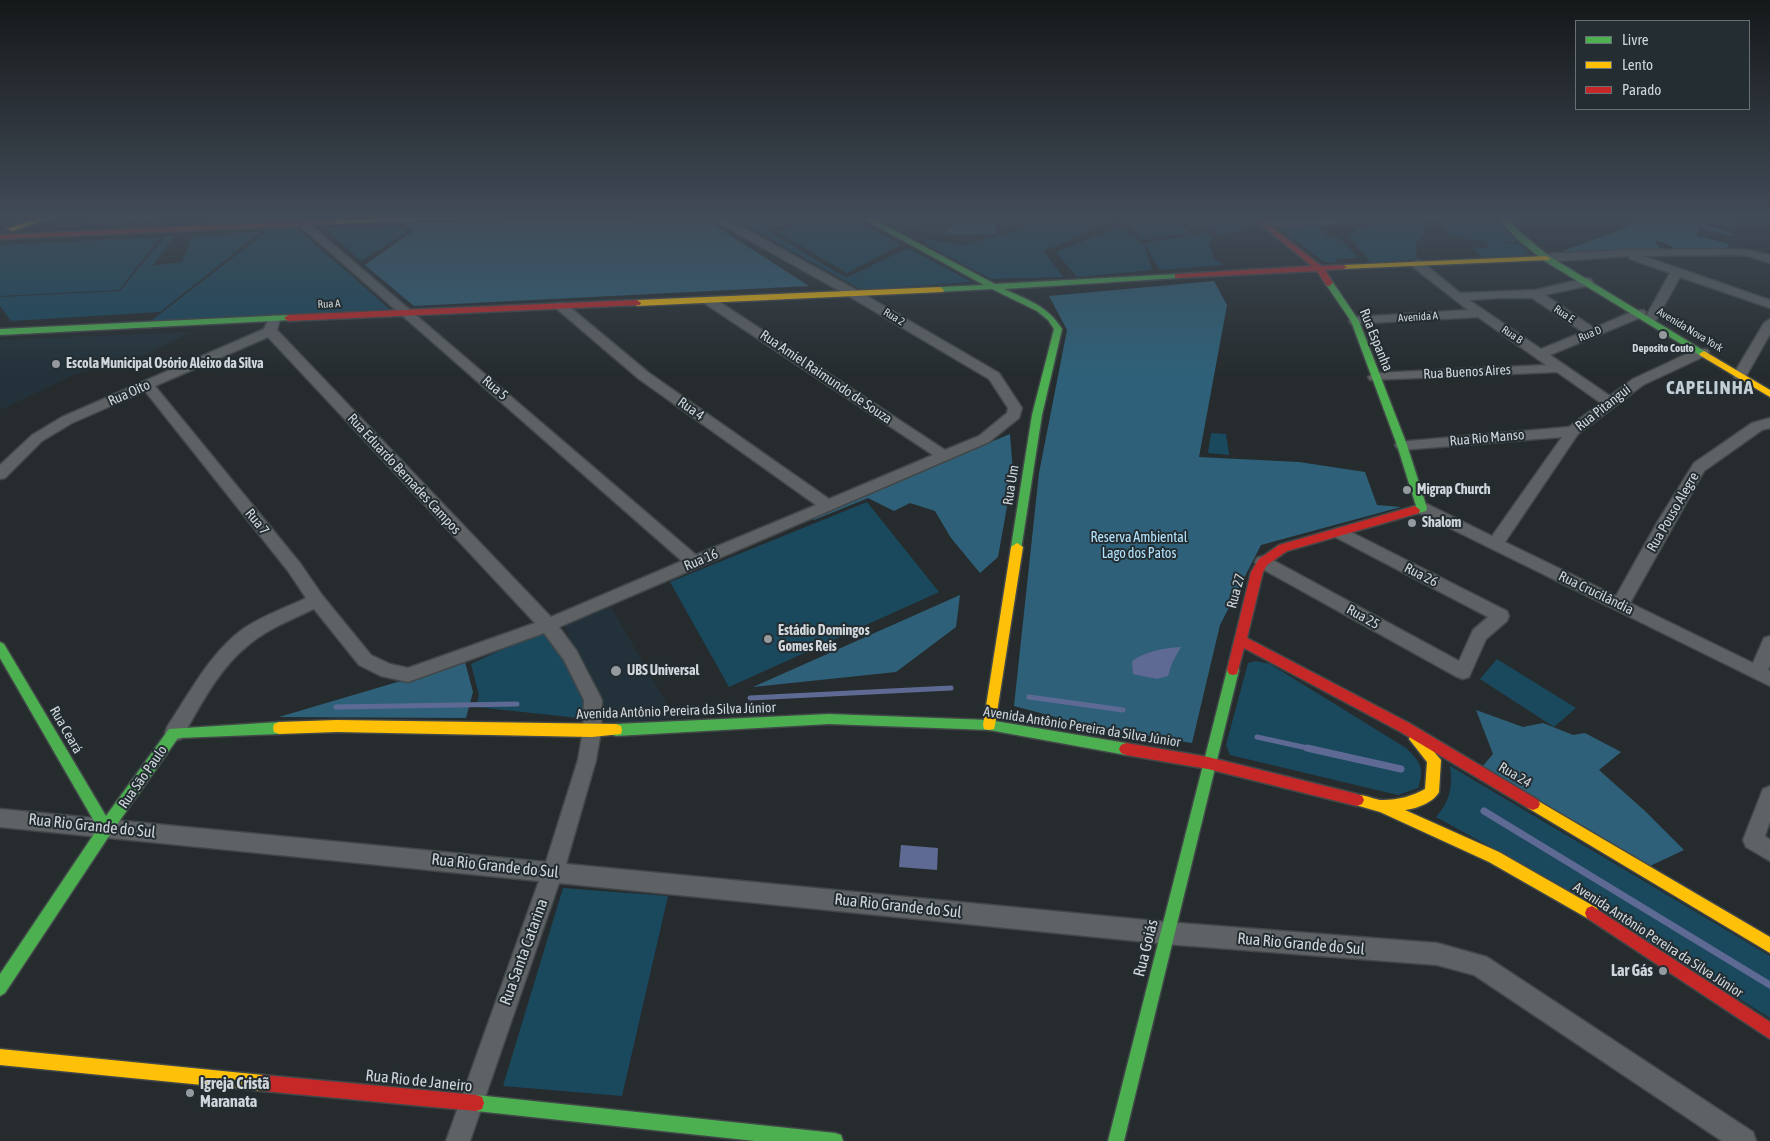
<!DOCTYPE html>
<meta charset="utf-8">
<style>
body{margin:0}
#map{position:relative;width:1770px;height:1141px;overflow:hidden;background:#262c2e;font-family:"Asap Condensed",sans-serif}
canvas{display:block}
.legend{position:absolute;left:1575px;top:20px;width:175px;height:90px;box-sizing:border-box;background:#232d32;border:1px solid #687175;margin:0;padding:6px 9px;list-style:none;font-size:15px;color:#d0d6da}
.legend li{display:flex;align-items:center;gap:10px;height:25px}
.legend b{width:25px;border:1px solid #687175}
</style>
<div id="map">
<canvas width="1770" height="1141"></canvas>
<ul class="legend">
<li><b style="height:6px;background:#4caf50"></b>Livre</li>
<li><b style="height:6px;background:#ffc107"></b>Lento</li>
<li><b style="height:6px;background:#c62828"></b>Parado</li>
</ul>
</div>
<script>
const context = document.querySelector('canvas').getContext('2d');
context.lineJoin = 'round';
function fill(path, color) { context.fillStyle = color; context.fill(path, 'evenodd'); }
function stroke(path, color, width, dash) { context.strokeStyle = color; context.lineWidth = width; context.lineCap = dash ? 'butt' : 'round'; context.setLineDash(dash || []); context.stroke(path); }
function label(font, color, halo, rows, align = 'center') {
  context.font = font + ' "Asap Condensed",sans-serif'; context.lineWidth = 4; context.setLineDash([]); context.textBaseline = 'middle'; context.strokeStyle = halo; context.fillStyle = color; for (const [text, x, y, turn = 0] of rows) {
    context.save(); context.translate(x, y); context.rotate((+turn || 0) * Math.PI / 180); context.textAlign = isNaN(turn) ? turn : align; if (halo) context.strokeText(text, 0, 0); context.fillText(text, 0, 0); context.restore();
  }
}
fill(new Path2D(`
 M870 216H1031L1018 226 967 242 901 231Z
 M191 332 147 354 76 374 0 410V340Z
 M611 607 675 718 607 725 564 625Z`), '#23323a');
fill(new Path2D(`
 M100 216H158L154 220 94 224Z
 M731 216H803L769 231 846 278 908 248 972 282 862 290 734 219Z
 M810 216H849L901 245 847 273 777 232Z
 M882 216H935L914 230Z
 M1038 216H1119L1058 246 1043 250 1063 277 991 279 927 245 921 238 964 245 1021 229Z
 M1133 216H1168L1191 233 1142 240 1123 221Z
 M1180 216H1239L1252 227 1218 236 1211 229 1194 230Z
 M1492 216 1517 242H1498L1520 244 1529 253 1524 256 1484 258 1471 247 1489 249 1486 241 1449 236 1437 219Z
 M1416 219 1426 231 1416 244 1417 259 1371 263 1347 235 1355 234V228Z
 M1316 223 1328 237H1338L1358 258 1335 259 1338 263 1324 262 1276 226Z
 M401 226 407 232 361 261 325 228Z
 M1121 226 1144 245 1152 270 1077 277 1056 252Z
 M271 228H295L343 268 389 309 151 321Z
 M262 231 160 312 11 321 0 306V297L120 291 165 236H174L153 266 182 262 192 237Z
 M1208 232 1214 239 1209 244 1214 259 1224 265 1160 270 1144 243Z
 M161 237 119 290 0 296V245Z
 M1211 433 1226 434 1229 455 1208 453Z
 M867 502 939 592 729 687 670 582Z
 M545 629 589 692 588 719 476 707 479 695 471 664Z
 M1497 659 1576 708 1554 727 1480 679Z
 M1256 661 1270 664 1406 748C1420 761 1425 769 1418 788L1398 795 1230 755 1226 745 1248 663Z
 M1450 766 1770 956V1018L1529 868 1436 817C1450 801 1453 787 1450 766Z
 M563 888 668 896 622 1096 503 1086Z`), '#1a495e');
fill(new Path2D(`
 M953 216H996L998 217 996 234 944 235 954 222Z
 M1649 216H1730L1735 226 1699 223 1732 233 1733 237 1699 228 1697 236 1729 244 1727 248 1676 249 1663 242 1654 241 1661 249 1569 254 1563 251 1615 232Z
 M702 217 809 286 414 306 365 265 413 231 404 223Z
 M1214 281 1227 305 1199 457 1299 462 1365 472 1377 505 1401 507 1261 545 1220 625 1192 743 1093 727 1014 706 1039 473 1067 330 1049 296Z
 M1010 434 1013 473 998 557 980 573 951 538 935 511 910 503 894 511 868 498 814 520 811 517Z
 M960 595 956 627 896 672 753 687Z
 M465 662 473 692 466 718 279 717Z
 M1476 710 1523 727 1543 723 1573 735 1585 733 1621 752 1599 770 1645 811 1684 850 1650 866 1482 767 1493 754Z`), '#2e6179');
fill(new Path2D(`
 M1181 647 1172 663 1168 676 1157 679 1133 674 1132 661C1147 651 1163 648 1181 647Z
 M901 845 938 848 937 870 899 867Z`), '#5e6a94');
stroke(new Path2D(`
 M1029 697 1123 710
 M750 698 951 688
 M336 707 517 704
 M1257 737 1312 749`), '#5e6a94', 5);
stroke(new Path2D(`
 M1307 748 1401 769
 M1484 811 1770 985`), '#5e6a94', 7);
const street = new Path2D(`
 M289 216H300L696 555 816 505 639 379 557 309 555 306 557 303H565L649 373 829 499 933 455 704 303 702 300 704 297H712L945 450 979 436 1007 413 1008 408 989 379 852 298 710 218 709 216H722L860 292 999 373 1022 408 1019 418 989 442 559 627 576 650 602 700 601 731 596 760 566 864 1166 922 1437 943 1487 957 1753 1132 1756 1141H1722L1474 975 1437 965 1166 944 559 883 470 1141H446L539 881 0 827V809L546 862 578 760 583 731 584 700 564 660 544 633 408 682 381 676 359 665 314 609C290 620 265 630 246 647 217 671 200 707 181 739L174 741 167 739 165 733 167 727C190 693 209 654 243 629 262 616 285 608 306 598L288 571 145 391 72 423 42 441 5 478 0 479V465L32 435 62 417 264 329 270 316 274 315 280 319 277 330 551 617 682 561ZM268 337 535 623 408 668 390 664 371 655 322 595 300 563 155 386Z
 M1373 216H1444L1438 219 1264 227 1258 224 1264 221Z
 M1732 249 1748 250 1770 255V263L1748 256 1732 255 1643 256 1770 300V308L1680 277 1656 320 1650 324 1644 320 1670 273 1630 259 1629 256 1546 262 1540 258 1546 254 1623 250Z
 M1417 260 1421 261 1460 293 1535 290 1587 278 1591 279 1593 282 1591 285 1545 295 1594 328 1636 310H1644L1646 313 1644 316 1550 355 1610 396 1633 379 1697 349H1707L1709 352 1707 355 1643 385 1578 434 1505 542 1616 596 1658 521 1694 463 1752 423 1770 418V428L1762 430 1704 471 1630 603 1753 663 1764 638 1770 636V665L1768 670 1770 671V686L1417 512 1414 508 1417 504 1422 503 1427 504 1492 536 1562 437 1402 450 1397 448 1395 445 1397 442 1569 427 1601 403 1557 372 1370 380 1368 377 1375 373 1546 365 1478 317 1351 324 1349 321 1355 317 1468 310 1413 267 1411 264ZM1500 298H1532L1583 332 1541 349 1469 300Z
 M1770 319V334L1745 378 1740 379 1735 378 1733 375 1764 323Z
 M1341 527 1507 611 1509 616 1507 621 1486 639 1469 677 1463 679 1457 677 1257 566 1255 562 1257 558 1263 556 1269 558 1459 661 1473 630 1488 617 1335 537 1333 533 1335 529Z
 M1770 786V821L1765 836 1770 840V861L1746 847 1743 840 1763 789Z`);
const fast = new Path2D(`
 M858 216H867L995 284 1178 274 1182 276 1178 278 1004 289C1028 300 1048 306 1062 329L1042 415 1021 550H1013L1011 547 1032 415 1054 329 1048 320 1037 311 992 289 937 292 936 290 940 287 984 285Z
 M1497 216H1505L1522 234 1549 256 1709 354 1704 357 1701 356 1543 260 1516 238Z
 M1329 280 1332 281 1359 321 1407 445 1427 508 1426 511 1415 514 1410 510 1411 507 1416 506 1397 445 1351 321 1325 283Z
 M288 315 292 318 291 320 0 335V329Z
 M0 642 4 644 106 816 169 729 279 722 284 724 285 728 284 732 279 734 178 738 111 833 5 993 0 996V974L98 828 0 658Z
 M1233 665 1237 666 1239 670 1124 1141H1108L1227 670 1229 666Z
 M829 714 989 720 1126 743 1131 745 1133 749 1131 753 1126 755 989 730 829 724 616 736 611 734 610 730 611 726 616 724Z
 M476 1095 835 1133 841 1135 843 1141H755L476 1111 470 1109 468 1103 470 1097Z`);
const slow = new Path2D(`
 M46 216H57L13 231 6 229Z
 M424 216H473L469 218 333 224 329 222 333 220Z
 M1546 256 1550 258 1549 260 1343 269 1339 267 1343 265Z
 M940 287 944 290 943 292 637 306 633 303 637 300Z
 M1704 351 1770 390V397L1701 356 1699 354Z
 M1017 543 1023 547 995 725 994 729 989 730 984 729 983 725 1011 547Z
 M337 720 616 724 621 726 622 730 621 734 592 737 337 732 279 734 274 732 273 728 274 724 279 722Z
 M1415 733 1420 735 1441 760 1439 792C1434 802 1416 809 1405 810L1499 852 1597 908 1599 913 1597 918 1592 920 1587 918 1489 862 1380 812 1352 804 1350 800 1352 796C1362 792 1373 800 1383 800 1399 800 1412 796 1425 789L1427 762 1409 739 1410 735Z
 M1533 798 1770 937V953L1528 808 1526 804 1528 800Z
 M0 1049 263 1075 269 1077 271 1083 269 1089 263 1091 0 1065Z`);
const jam = new Path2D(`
 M1250 216H1258L1321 266 1343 265 1347 267 1343 269 1325 270 1333 283 1329 286 1326 285 1317 271 1175 278V274H1178L1312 266Z
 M333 220 337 222 336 224 0 239V235Z
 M637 300 641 303 640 305 288 321 284 318 288 315Z
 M1415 506 1420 510 1419 513 1287 551 1267 565 1263 572 1247 638 1409 723 1538 800 1540 804 1538 808 1533 810 1528 808 1399 731 1244 648 1237 674 1233 675 1229 674 1227 670 1251 572 1259 559 1279 545Z
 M1126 743 1208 757 1357 794 1362 796 1364 800 1362 804 1357 806 1208 769 1126 755 1121 753 1119 749 1121 745Z
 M1592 906 1770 1022V1039L1587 918 1585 913 1587 908Z
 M263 1075 476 1095 482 1097 484 1103 482 1109 476 1111 263 1091 257 1089 255 1083 257 1077Z`);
stroke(street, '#424749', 3);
stroke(fast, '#424749', 3);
stroke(slow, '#424749', 3);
stroke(jam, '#424749', 3);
fill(street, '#5e6264');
fill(fast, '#4caf50');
fill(slow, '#ffc107');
fill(jam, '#c62828');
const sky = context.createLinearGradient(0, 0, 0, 375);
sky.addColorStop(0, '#151819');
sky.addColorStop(0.58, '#414b57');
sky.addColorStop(1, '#414b5700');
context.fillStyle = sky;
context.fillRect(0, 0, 1770, 375);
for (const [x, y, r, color] of [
 [1663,335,5,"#949a9e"],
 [56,364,5,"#949a9e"],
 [1407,490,5,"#949a9e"],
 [1412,523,5,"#949a9e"],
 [768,639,5,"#949a9e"],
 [616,671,6,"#949a9e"],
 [1663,971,5,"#949a9e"],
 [190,1093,5,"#949a9e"]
]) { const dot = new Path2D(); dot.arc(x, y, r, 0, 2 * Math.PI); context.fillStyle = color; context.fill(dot); stroke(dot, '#232d32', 2); }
label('11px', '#d0d6da', '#232d32', [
 ["Rua A",329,304,-3],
 ["Rua E",1564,314,34],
 ["Rua 2",894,317,31],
 ["Avenida A",1418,317,-4],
 ["Avenida Nova York",1690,330,31],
 ["Rua D",1590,334,-22],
 ["Rua B",1512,335,34]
]);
label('bold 11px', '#d0d6da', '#232d32', [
 ["Deposito Couto",1663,349]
]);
label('14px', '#d0d6da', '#232d32', [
 ["Rua Espanha",1376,340,68],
 ["Rua Buenos Aires",1467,372,-3],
 ["Rua Amiel Raimundo de Souza",826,377,34],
 ["Rua 5",495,388,41],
 ["Rua Oito",129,393,-24],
 ["Rua Pitangui",1603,408,-38],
 ["Rua 4",691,409,35],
 ["Rua Rio Manso",1487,438,-5],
 ["Rua Eduardo Bernades Campos",404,474,47],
 ["Rua Um",1011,485,-81],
 ["Rua Pouso Alegre",1673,512,-60],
 ["Rua 7",257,522,51],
 ["Rua 16",701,560,-23],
 ["Rua 26",1421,575,27],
 ["Rua 27",1236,591,-75],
 ["Rua Crucilândia",1596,593,26],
 ["Rua 25",1363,617,29],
 ["Avenida Antônio Pereira da Silva Júnior",676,711,-2],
 ["Avenida Antônio Pereira da Silva Júnior",1082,727,9],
 ["Rua Ceará",66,730,60],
 ["Rua 24",1515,775,31],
 ["Rua São Paulo",143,777,-55],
 ["Avenida Antônio Pereira da Silva Júnior",1658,940,33]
]);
label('bold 14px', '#d0d6da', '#232d32', [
 ["Escola Municipal Osório Aleixo da Silva",66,364],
 ["Migrap Church",1417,490],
 ["Shalom",1422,523],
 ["Estádio Domingos",778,631],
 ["Gomes Reis",778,647],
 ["UBS Universal",627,671]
], 'left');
label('14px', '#b2e3fe', '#232d32', [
 ["Reserva Ambiental",1139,538],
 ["Lago dos Patos",1139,554]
]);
label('16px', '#d0d6da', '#232d32', [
 ["Rua Rio Grande do Sul",92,826,6],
 ["Rua Rio Grande do Sul",495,866,6],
 ["Rua Rio Grande do Sul",898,906,6],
 ["Rua Rio Grande do Sul",1301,944,5],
 ["Rua Goiás",1146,948,-76],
 ["Rua Santa Catarina",524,952,-70],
 ["Rua Rio de Janeiro",419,1081,6]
]);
label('bold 16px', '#d0d6da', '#232d32', [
 ["Lar Gás",1653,971],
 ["Igreja Cristã",200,1084,"left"],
 ["Maranata",200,1102,"left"]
], 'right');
context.letterSpacing = '1px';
label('bold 19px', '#c2ced5', '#232d32', [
 ["CAPELINHA",1710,388]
]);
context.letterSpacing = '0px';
</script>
